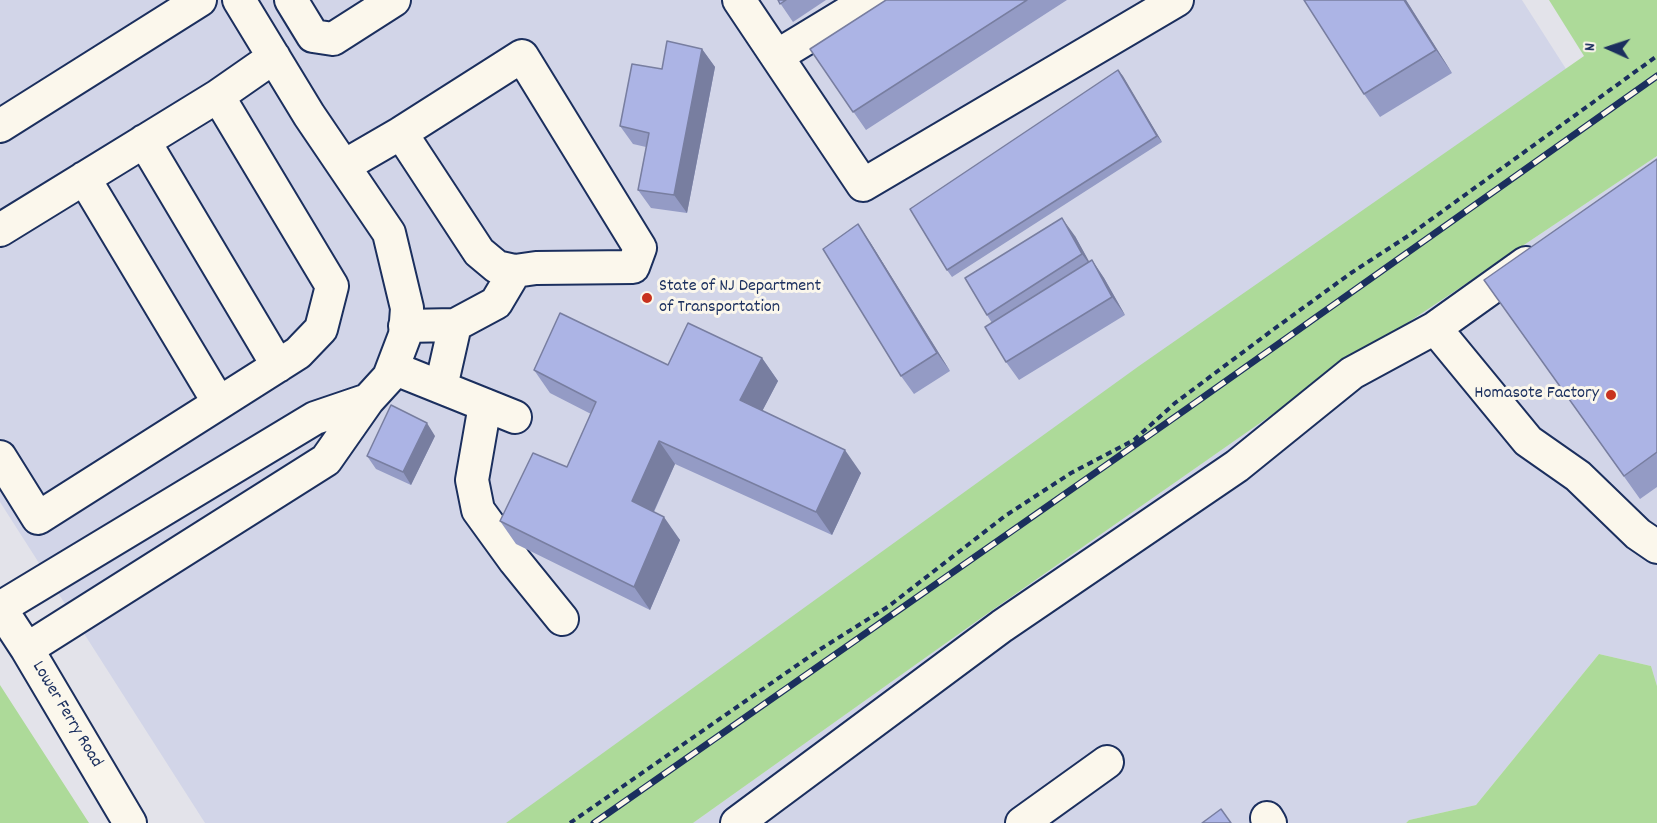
<!DOCTYPE html>
<style>
body{margin:0}
#map{position:relative;width:1657px;height:823px;overflow:hidden;background:#e3e3ea;font-family:Dekko,sans-serif}
canvas{display:block}
.north{position:absolute;left:1579px;top:18px;width:60px;height:60px;-webkit-text-stroke:4px #fbf7ec;paint-order:stroke;rotate:273deg;font-size:16px;font-weight:700;line-height:24px;text-align:center;color:#1b2f5e}
.north::after{content:'';display:block;margin:auto;width:21px;height:27px;background:#1b2f5e;clip-path:polygon(50% 0,100% 100%,50% 72%,0 100%)}
</style>
<div id="map">
<canvas width="1657" height="823"></canvas>
<div class="north">N</div>
</div>
<script>
const context = document.querySelector('canvas').getContext('2d');
context.lineJoin = 'round';
function fill(path, color) { context.fillStyle = color; context.fill(path, 'evenodd'); }
function stroke(path, color, width, dash) { context.strokeStyle = color; context.lineWidth = width; context.lineCap = dash ? 'butt' : 'round'; context.setLineDash(dash || []); context.stroke(path); }
function label(font, color, halo, rows, align = 'center') {
  context.font = font + ' Dekko,sans-serif'; context.lineWidth = 6; context.setLineDash([]); context.textBaseline = 'middle'; context.strokeStyle = halo; context.fillStyle = color; for (const [text, x, y, turn = 0] of rows) {
    context.save(); context.translate(x, y); context.rotate((+turn || 0) * Math.PI / 180); context.textAlign = isNaN(turn) ? turn : align; if (halo) context.strokeText(text, 0, 0); context.fillText(text, 0, 0); context.restore();
  }
}
fill(new Path2D(`
 M0 0H1522L1582 94 552 823H205L0 502Z
 M1657 156V686L1651 666 1599 654 1476 805 1409 820 1406 823H693L984 616 1313 386Z`), '#d2d5e8');
fill(new Path2D(`
 M1549 0H1657V156L1313 386 984 616 693 823H506L1139 366 1584 56Z
 M1599 654 1651 666 1657 686V823H1406L1409 820 1476 805Z
 M0 685 89 823H0Z`), '#adda99');
const minor = new Path2D(`
 M291 0 313 36 333 39 394 0
 M739 0 863 185 1177 0
 M777 56 869 0
 M0 126 200 0
 M144 141 278 366
 M344 166 401 133 522 56 640 248 633 267 536 268 515 271 497 267 479 252 401 133
 M84 178 219 403
 M0 230 218 96
 M455 325 496 303 515 271
 M405 326 455 325 441 387
 M1435 328 1526 263
 M393 368 515 417
 M485 405 472 480 478 510 515 561 562 619
 M0 457 38 518 298 353 321 329 332 286 218 96 274 57
 M0 608 315 418 368 400
 M0 608 27 649 130 823
 M27 649 326 460 368 400 389 377 405 335 407 308 389 233 309 115 239 0
 M1267 818 1270 823
 M737 823 1002 626 1237 466 1352 373 1435 328 1528 441 1578 476 1638 534 1657 547
 M1022 823 1107 762`);
stroke(minor, '#1b2f5e', 36);
stroke(new Path2D(`
 M570 823 819 650 889 606 1005 516 1071 473 1134 440 1175 403 1274 329 1351 273 1411 234 1657 56`), '#1b2f5e', 4, [6, 4.5]);
stroke(minor, '#fbf7ec', 32);
const rail = new Path2D(`
 M594 823 1185 410 1657 76`);
stroke(rail, '#1b2f5e', 7);
stroke(rail, '#fbf7ec', 4.5, [14]);
fill(new Path2D(`
 M778 0H826L793 22Z
 M886 0H1067L866 130 810 49Z
 M1406 0 1452 73 1380 117 1364 94Z
 M702 49 715 67 687 213 651 208 638 190 646 147 633 144 620 126 662 69Z
 M1118 70 1162 142 952 277 947 270Z
 M1657 159V487L1640 499 1484 280Z
 M1075 236 1089 262 1092 260 1104 278 1125 315 1019 380 1006 362 992 323 987 315Z
 M870 242 950 371 914 394 901 376Z
 M762 358 778 381 762 411 861 473 832 535 675 464 654 512 680 540 650 610 516 544 500 521 567 467 591 414 550 393 534 370 668 365Z
 M435 436 411 485 376 469 367 456Z`), '#949bc5');
fill(new Path2D(`
 M1404 0H1406L1452 73 1436 50Z
 M702 49 715 67 687 213 674 195Z
 M1118 70 1123 76 1162 142 1157 136Z
 M1062 218 1075 236 1095 272 1082 254Z
 M858 224 870 242 950 371 937 353Z
 M1092 260 1104 278 1125 315 1112 297Z
 M762 358 778 381 756 423 740 400Z
 M427 423 435 436 411 485 403 472Z
 M659 441 675 464 648 524 632 501Z
 M845 450 861 473 832 535 816 512Z
 M664 517 680 540 650 610 634 587Z`), '#787ea0');
const building = new Path2D(`
 M778 0H786L780 4Z
 M886 0H1027L853 112 810 49Z
 M1304 0H1404L1436 50 1364 94Z
 M667 41 702 49 674 195 638 190 649 133 620 126 632 64 662 69Z
 M1118 70 1157 136 947 270 910 209Z
 M1657 159V452L1624 476 1484 280Z
 M1062 218 1082 254 987 315 965 278Z
 M858 224 937 353 901 376 823 249Z
 M1092 260 1112 297 1006 362 985 327Z
 M560 313 668 365 688 323 762 358 740 400 845 450 816 512 659 441 632 501 664 517 634 587 500 521 533 453 567 467 596 402 534 370Z
 M391 405 427 423 403 472 367 456Z
 M1221 809 1231 823H1202Z`);
fill(building, '#acb4e5');
stroke(building, '#787ea0', 1.5);
for (const [x, y, r, color] of [
 [647,298,6,"#c8321e"],
 [1611,395,6,"#c8321e"]
]) { const dot = new Path2D(); dot.arc(x, y, r, 0, 2 * Math.PI); context.fillStyle = color; context.fill(dot); stroke(dot, '#fbf7ec', 2); }
label('18px', '#1b2f5e', '#fbf7ec', [
 ["State of NJ Department",659,288],
 ["of Transportation",659,309],
 ["Homasote Factory",1599,395,"right"]
], 'left');
label('18px', '#1b2f5e', '#fbf7ec', [
 ["Lower Ferry Road",66,715,59]
]);
</script>
